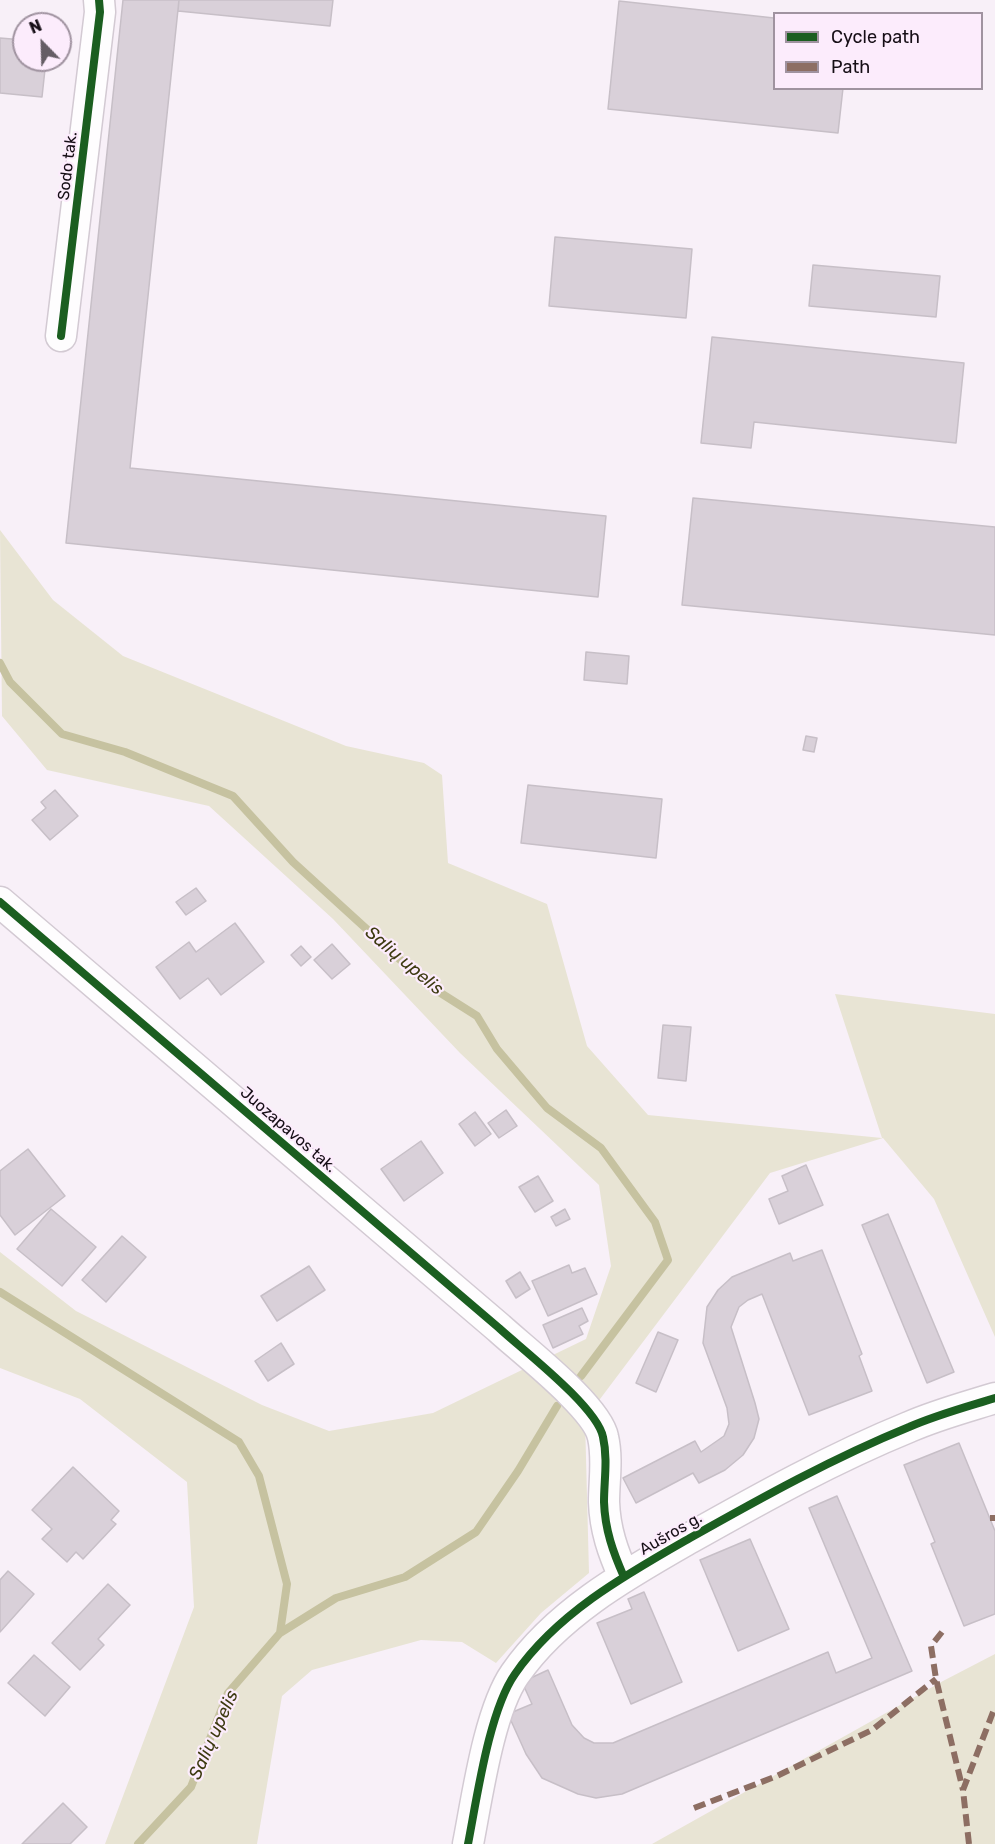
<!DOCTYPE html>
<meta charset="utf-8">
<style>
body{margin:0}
#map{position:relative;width:995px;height:1844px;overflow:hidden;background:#f8f0f8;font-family:Rubik,sans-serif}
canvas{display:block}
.legend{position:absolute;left:773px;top:12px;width:210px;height:78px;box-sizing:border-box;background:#fcecfc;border:2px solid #a093a0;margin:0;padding:8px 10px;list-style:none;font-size:18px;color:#160e16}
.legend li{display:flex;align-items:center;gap:12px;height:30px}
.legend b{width:30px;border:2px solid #a093a0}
.north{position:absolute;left:12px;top:12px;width:60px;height:60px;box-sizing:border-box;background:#fcecfc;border:2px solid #a093a0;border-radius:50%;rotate:337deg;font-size:16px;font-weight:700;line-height:24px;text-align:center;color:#160e16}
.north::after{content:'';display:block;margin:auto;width:21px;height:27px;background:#655d65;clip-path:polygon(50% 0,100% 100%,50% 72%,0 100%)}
</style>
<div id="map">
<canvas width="995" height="1844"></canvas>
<ul class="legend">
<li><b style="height:8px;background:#1b5e20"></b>Cycle path</li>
<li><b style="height:8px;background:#8d6e63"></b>Path</li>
</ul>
<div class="north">N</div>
</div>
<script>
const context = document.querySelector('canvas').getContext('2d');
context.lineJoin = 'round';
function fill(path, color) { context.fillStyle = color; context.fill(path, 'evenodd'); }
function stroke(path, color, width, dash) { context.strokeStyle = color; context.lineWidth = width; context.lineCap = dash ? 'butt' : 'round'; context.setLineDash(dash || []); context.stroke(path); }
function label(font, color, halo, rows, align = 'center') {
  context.font = font + ' Rubik,sans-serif'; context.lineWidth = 4.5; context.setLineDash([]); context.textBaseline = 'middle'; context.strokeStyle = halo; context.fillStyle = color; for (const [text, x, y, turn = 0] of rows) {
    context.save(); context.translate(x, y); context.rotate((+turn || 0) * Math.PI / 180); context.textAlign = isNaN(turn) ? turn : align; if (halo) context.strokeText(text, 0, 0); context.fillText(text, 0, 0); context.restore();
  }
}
fill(new Path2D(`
 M0 530 53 600 123 656 346 746 424 763 442 775 448 863 547 904 587 1046 648 1115 882 1138 835 994 995 1014V1337L934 1199 883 1138 770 1173 585 1419 589 1573 541 1613 496 1663 462 1642 421 1640 312 1670 282 1696 257 1844H105L194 1607 187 1482 80 1399 0 1368V1252L76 1311 262 1405 329 1431 433 1413 586 1339 611 1266 599 1185 460 1053 333 919 209 806 47 770 2 716Z
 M995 1654V1844H652L943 1681Z`), '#e8e4d4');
stroke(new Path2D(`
 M0 663 10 682 62 734 125 752 233 796 293 862 428 985 477 1016 497 1049 547 1108 601 1148 655 1222 668 1260 581 1376
 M0 1292 239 1442 259 1476 287 1584 280 1633
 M138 1844 191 1787 228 1693 280 1633 336 1598 405 1577 476 1532 518 1471 557 1406`), '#c6c2a0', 8);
const building = new Path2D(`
 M123 0H179L130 468 606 516 598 597 66 543Z
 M179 0H333L330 26 178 11Z
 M619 1 774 18V88H843L838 133 608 109Z
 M0 38 24 40V60H46L42 97 0 93Z
 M555 237 692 249 686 318 549 306Z
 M813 265 940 276 936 317 809 306Z
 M712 337 964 363 956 443 754 422 751 448 701 443Z
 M693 498 995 527V635L682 605Z
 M586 652 629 656 627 684 584 680Z
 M806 736 817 738 814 752 803 750Z
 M528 785 662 799 656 858 521 843Z
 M55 790 78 816 50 840 32 820 46 808 41 802Z
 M196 888 206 901 186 915 176 902Z
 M235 923 264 962 221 995 208 978 180 999 156 967 189 942 196 952Z
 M332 944 350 964 332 979 314 960Z
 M301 946 311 957 301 966 291 955Z
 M663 1025 691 1027 686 1081 658 1078Z
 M506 1110 517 1126 499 1138 488 1123Z
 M475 1112 491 1134 475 1146 459 1124Z
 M421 1141 443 1173 404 1201 381 1169Z
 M28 1149 65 1196 15 1235 0 1215V1171Z
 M806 1165 823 1205 779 1224 769 1199 788 1191 782 1176Z
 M538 1176 553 1201 535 1212 519 1187Z
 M51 1209 96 1247 62 1286 17 1249Z
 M565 1209 570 1219 556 1226 551 1217Z
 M888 1214 954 1372 927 1383 862 1225Z
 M122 1236 146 1257 106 1302 82 1280Z
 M822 1250 862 1354 859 1356 872 1391 809 1415 762 1294 748 1300 739 1307 731 1327 755 1403 759 1419 754 1438 743 1455 725 1470 699 1483 693 1473 636 1503 623 1478 695 1441 701 1452 724 1436 729 1424 727 1408 703 1343 707 1307 718 1290 732 1277 790 1253 793 1261Z
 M569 1265 572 1273 585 1268 597 1294 548 1316 532 1281Z
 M309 1266 325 1290 277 1321 261 1296Z
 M520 1272 530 1289 516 1298 506 1281Z
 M582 1308 588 1321 579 1326 583 1334 553 1348 543 1325Z
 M658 1332 678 1340 656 1392 636 1383Z
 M281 1343 294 1364 268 1381 255 1361Z
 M959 1443 995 1531V1614L964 1626 931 1544 935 1542 904 1465Z
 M73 1467 119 1511 111 1520 116 1524 83 1559 76 1552 67 1562 42 1539 52 1529 32 1510Z
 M837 1496 912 1671 622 1794 596 1798 578 1794 542 1778 526 1754 508 1714 532 1704 522 1682 548 1670 572 1725 584 1738 594 1743H613L828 1652 836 1673 872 1658 809 1508Z
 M750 1539 789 1629 738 1651 700 1560Z
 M8 1571 34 1594 0 1632V1580Z
 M108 1584 130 1605 98 1639 104 1645 80 1670 52 1643Z
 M644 1592 682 1682 631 1704 597 1623 632 1609 628 1599Z
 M34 1655 70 1687 45 1716 8 1683Z
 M63 1803 87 1827 70 1844H22Z`);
fill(building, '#d9d0d9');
stroke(building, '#c7bfc7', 1.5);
const minor = new Path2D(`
 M61 336 100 12 99 0
 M0 902 499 1328C524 1351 597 1407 603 1437 608 1459 604 1481 604 1502 605 1530 613 1552 624 1577
 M468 1844C477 1798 489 1711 515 1674 557 1613 627 1574 690 1538 761 1498 833 1458 909 1427 936 1415 966 1407 995 1398`);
stroke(minor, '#d3cad3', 33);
stroke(minor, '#fefdfe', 30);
stroke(new Path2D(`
 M990 1518H995
 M942 1632 931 1646 936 1679 963 1790
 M694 1808 777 1776 872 1730 936 1679
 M969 1844 963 1790 995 1707`), '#8d6e63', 6, [12, 6]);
stroke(new Path2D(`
 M61 336 100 12 99 0
 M0 902 499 1328C524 1351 597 1407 603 1437 608 1459 604 1481 604 1502 605 1530 613 1552 624 1577
 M468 1844C477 1798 489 1711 515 1674 557 1613 627 1574 690 1538 761 1498 833 1458 909 1427 936 1415 966 1407 995 1398`), '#1b5e20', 8);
label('16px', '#160e16', '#fcecfc', [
 ["Sodo tak.",68,166,-83],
 ["Juozapavos tak.",288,1130,41],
 ["Aušros g.",671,1534,-30]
]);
label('italic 18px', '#3d3a11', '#fcecfc', [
 ["Salių upelis",404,961,40],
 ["Salių upelis",214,1735,-66]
]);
</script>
